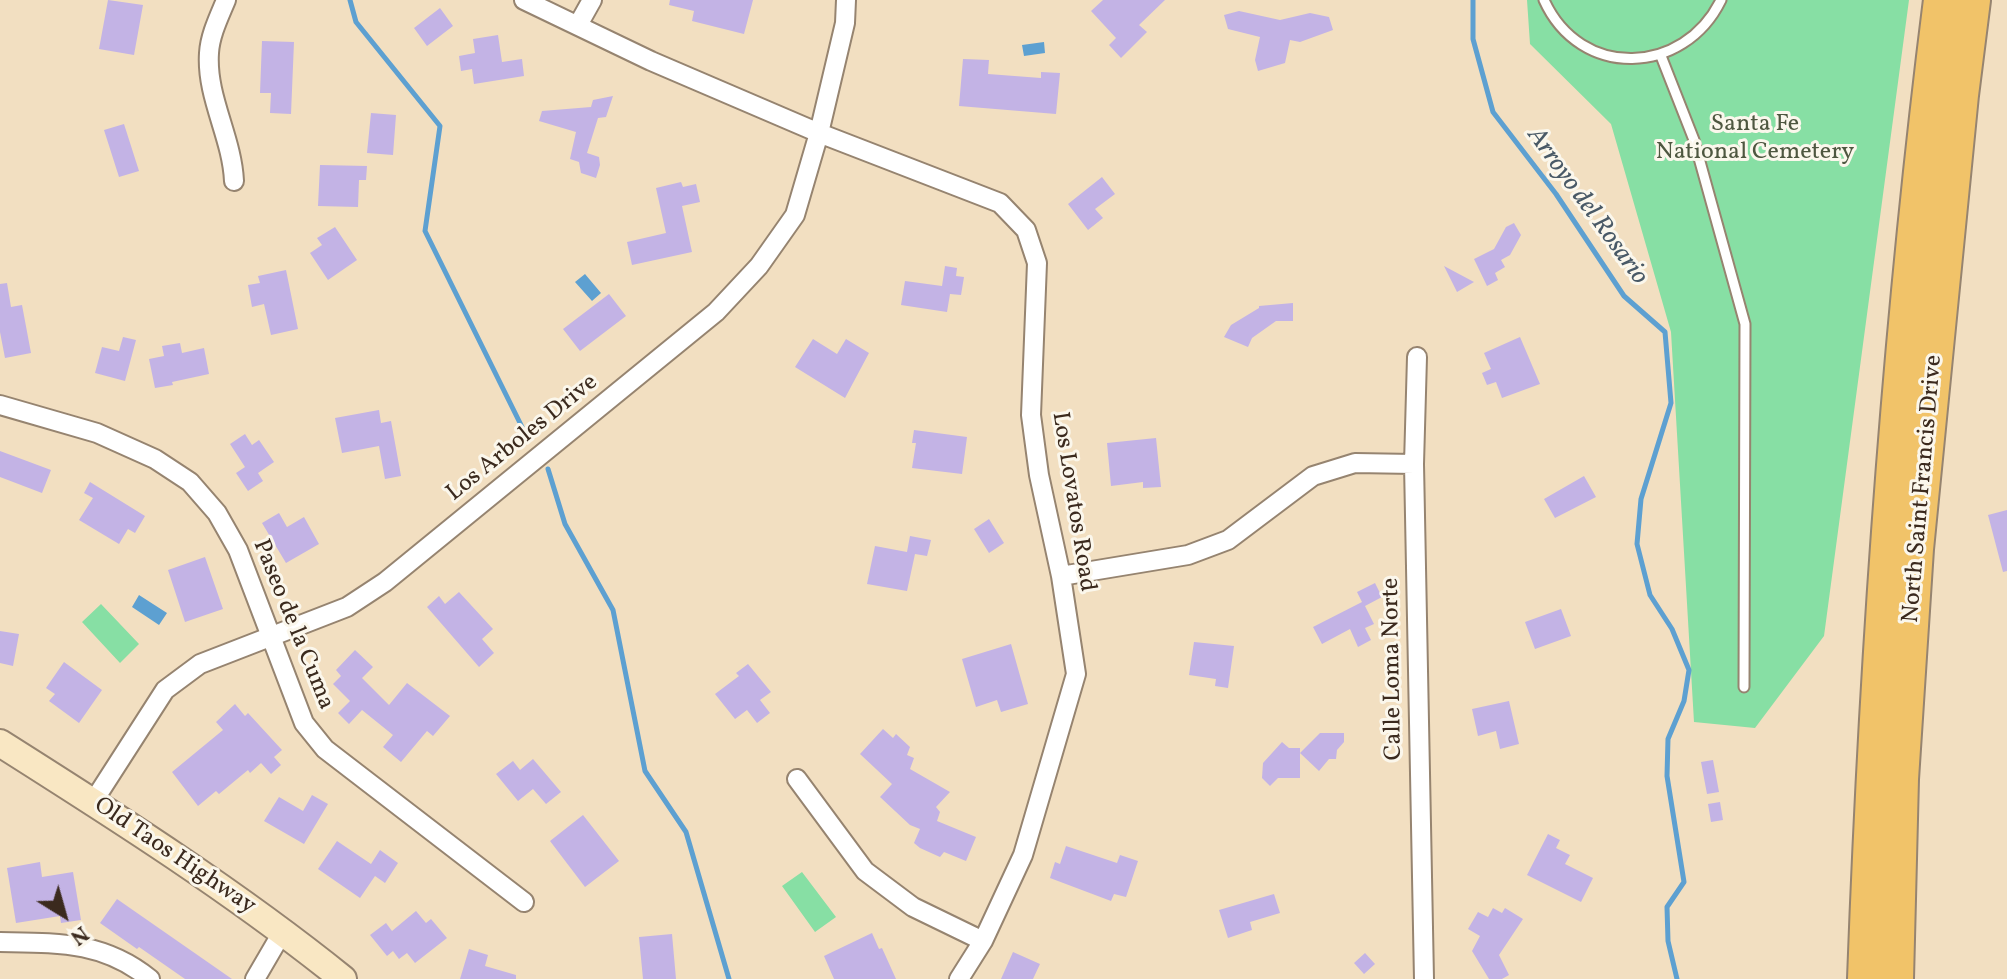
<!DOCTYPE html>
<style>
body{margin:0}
#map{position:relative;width:2007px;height:979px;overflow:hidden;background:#f2dfc1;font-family:Vollkorn,serif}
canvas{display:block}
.north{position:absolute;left:24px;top:875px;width:80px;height:80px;-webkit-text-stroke:6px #fbf7ec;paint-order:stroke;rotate:143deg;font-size:22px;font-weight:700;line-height:32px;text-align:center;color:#3b2a1e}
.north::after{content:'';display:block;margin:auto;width:28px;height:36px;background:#3b2a1e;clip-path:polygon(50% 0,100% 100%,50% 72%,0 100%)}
</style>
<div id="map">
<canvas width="2007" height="979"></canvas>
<div class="north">N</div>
</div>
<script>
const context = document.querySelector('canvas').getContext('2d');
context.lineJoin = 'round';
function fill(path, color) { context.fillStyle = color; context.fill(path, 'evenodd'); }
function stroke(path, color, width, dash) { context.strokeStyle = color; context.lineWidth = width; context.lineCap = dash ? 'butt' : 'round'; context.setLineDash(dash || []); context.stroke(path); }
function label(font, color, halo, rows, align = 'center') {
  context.font = font + ' Vollkorn,serif'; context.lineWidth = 6; context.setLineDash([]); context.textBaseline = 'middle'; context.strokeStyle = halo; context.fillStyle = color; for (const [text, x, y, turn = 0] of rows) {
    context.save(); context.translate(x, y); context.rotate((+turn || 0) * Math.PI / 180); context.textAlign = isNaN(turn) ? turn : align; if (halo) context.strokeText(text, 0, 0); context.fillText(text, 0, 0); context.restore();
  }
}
fill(new Path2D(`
 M1527 0H1909L1824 636 1755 728 1694 722 1671 332 1611 124 1530 44Z
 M101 604 139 644 120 663 82 622Z
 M802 872 836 917 815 932 782 886Z`), '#87dfa4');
fill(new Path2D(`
 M1044 42 1045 53 1024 56 1022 45Z
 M585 274 601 293 592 301 575 282Z
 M139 595 167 613 159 625 132 607Z`), '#5da0d1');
stroke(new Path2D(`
 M350 0 356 22 440 126 425 231 522 427
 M1473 0V39L1493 112 1556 194 1624 296 1665 332 1671 403 1641 499 1637 544 1650 595 1672 629 1689 670 1684 701 1668 739 1667 776 1684 882 1667 907 1668 941 1677 979
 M548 469 565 524 613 610 645 771 686 832 729 979`), '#5da0d1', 5);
fill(new Path2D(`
 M108 0 143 5 134 55 99 49Z
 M670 0H753L744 34 692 21 694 11 669 5Z
 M1103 0H1165L1139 25 1147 32 1121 58 1109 45 1116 38 1091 11Z
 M440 8 453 26 427 46 414 28Z
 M1239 11 1280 20 1310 13 1329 17 1333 30 1300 42 1290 40 1285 63 1258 71 1255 60 1260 37 1228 29 1224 15Z
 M498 35 502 62 522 59 524 76 474 84 472 69 461 71 459 56 475 53 473 39Z
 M262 41 294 42 291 114 270 113 271 93H260Z
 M963 59 989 60 988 74 1041 78V72L1060 73 1056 114 959 106Z
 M613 96 606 117 598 118 587 153 599 157 600 165 596 178 581 173 579 162 570 159 576 132 539 121 542 111 591 107 593 100Z
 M371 113 396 115 393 155 367 153Z
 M124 124 139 171 119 177 104 130Z
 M320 165 367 166 366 180H359L358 207 318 206Z
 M1102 177 1115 194 1095 209 1103 218 1088 230 1068 204Z
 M681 182 683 187 696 184 700 202 682 206 692 252 632 265 627 242 666 233 656 188Z
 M1514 223 1521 235 1510 255 1501 260 1505 267 1495 273 1498 280 1487 286 1474 259 1494 249 1506 227Z
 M335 227 357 260 328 280 310 253 322 245 317 238Z
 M945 266 957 268 956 276 964 277 961 295 950 294 947 312 901 305 905 281 942 286Z
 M1444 266 1474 282 1457 292Z
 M286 270 298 329 271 335 264 304 252 307 248 285 260 283 258 276Z
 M7 283 11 307 22 305 31 353 5 358 0 332V284Z
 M609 294 626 316 580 351 563 329Z
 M1293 303V321H1276L1252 338 1248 347 1224 337 1231 325 1259 308V306Z
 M123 337 136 340 125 381 95 373 102 347 119 351Z
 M1520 337 1540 384 1502 398 1496 382 1487 385 1482 373 1491 369 1484 353Z
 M813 339 837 354 846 339 869 353 845 398 795 367Z
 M180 343 182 353 204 348 209 374 172 382 173 385 155 388 149 359 164 356 162 346Z
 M379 410 381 423 391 421 401 476 385 479 379 446 342 453 335 418Z
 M914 430 967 437 962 474 912 468 916 443H912Z
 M245 434 252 445 259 440 274 462 258 473 263 481 248 491 236 473 245 467 230 444Z
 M1156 438 1161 487 1143 488V482L1111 486 1107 443Z
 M0 451 51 470 42 493 0 477Z
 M1584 476 1596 497 1555 518 1544 499Z
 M90 482 145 516 135 533 128 529 119 544 79 520 93 498 84 493Z
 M2007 510V571L2003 572 1988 515Z
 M279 513 287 527 304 517 319 544 286 563 262 523Z
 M989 519 1004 543 989 553 974 529Z
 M910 536 931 540 927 556 915 554 907 591 867 584 875 546 907 552Z
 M205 557 223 609 185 622 168 570Z
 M1375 583 1382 597 1365 606 1374 624 1365 628 1371 640 1358 647 1350 629 1322 644 1313 627 1362 602 1357 592Z
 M459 592 493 629 482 639 494 653 479 667 427 607 439 596 445 604Z
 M1561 609 1571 636 1535 649 1525 622Z
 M0 631 19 634 13 666 0 663Z
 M1194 642 1234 646 1228 688 1215 686 1216 679 1189 675Z
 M1011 644 1028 704 1001 712 997 700 976 707 962 659Z
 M355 650 373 667 362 678 389 705 407 683 450 716 433 736 427 731 401 762 383 747 393 735 362 710 349 724 338 713 350 701 333 684 341 676 336 670Z
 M64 662 102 690 79 723 49 701 55 694 46 688Z
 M748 664 771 692 760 700 770 713 757 723 747 710 735 719 715 694 739 676 736 673Z
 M1509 701 1519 744 1500 749 1496 731 1478 736 1472 709Z
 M235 704 245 716 248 713 282 750 274 757 281 765 271 774 261 763 250 773 248 770 219 794 216 791 198 806 172 772 223 730 216 722Z
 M883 729 893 738 896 734 910 747 907 755 914 758 910 769 950 792 936 807 940 812 937 821 976 837 966 861 944 852 940 857 920 848 914 843 920 829 910 825 880 797 892 784 860 754Z
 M1320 733H1344V742L1337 750 1336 759H1329L1319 771 1300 753Z
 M1282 742 1289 748H1300V778H1278L1270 786 1262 778 1263 763Z
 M533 759 561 792 546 804 533 789 518 801 496 774 513 761 520 770Z
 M1713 760 1719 792 1707 794 1701 762Z
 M312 795 328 804 304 844 264 821 279 797 303 811Z
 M1720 802 1723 820 1711 822 1708 804Z
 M583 815 619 861 585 887 550 841Z
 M1548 834 1560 840 1556 848 1570 855 1565 864 1593 878 1581 902 1527 875Z
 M337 841 371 864 380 850 398 863 385 883 375 876 360 898 318 869Z
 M1066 846 1117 863 1120 855 1138 861 1126 897 1114 894 1111 901 1050 878 1055 862 1060 864Z
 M40 862 42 877 73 872 81 920 61 923 60 916 16 923 7 868Z
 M1274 894 1280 913 1250 922 1252 930 1228 938 1219 910Z
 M117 899 232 979H185L139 947 137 949 100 923Z
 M1493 908 1502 913 1505 908 1523 919 1499 955 1509 975 1502 979H1489L1472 951 1480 936 1468 929 1478 912 1488 917Z
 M416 911 426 923 431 919 447 938 415 963 407 953 399 959 393 951 387 956 370 935 386 923 392 931Z
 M872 933 879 949 882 948 896 979H834L824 956Z
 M672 934 676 979H643L639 937Z
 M469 949 488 955 485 966 516 975V979H460Z
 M1013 952 1040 964 1033 979H1001Z
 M1365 953 1375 964 1364 974 1354 963Z`), '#c3b3e5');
const lane = new Path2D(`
 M1544 0C1580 80 1684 76 1721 0
 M1661 56 1694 140 1745 324 1744 687`);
const street = new Path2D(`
 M226 0C219 17 210 35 209 53 206 97 232 137 234 181
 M524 0 651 61 819 133 1000 203 1026 230 1037 263 1031 415 1039 475 1061 576 1076 674 1023 855 983 941 959 979
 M578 25 592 0
 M1417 357 1414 464 1424 979
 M0 405 97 433 155 459 190 482 217 513 238 550 304 723 325 749 524 902
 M1061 576 1188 555 1228 540 1313 476 1355 463 1414 464
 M797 779 865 871 913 907 983 941
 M93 802 165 690 200 664 347 607 385 582 716 312 759 266 795 215 819 133 845 23 846 0
 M0 942C57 943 103 941 150 979
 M255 979 283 931`);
const secondary = new Path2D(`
 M0 743C117 817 235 892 343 979`);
const highway = new Path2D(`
 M1865 979C1877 652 1900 325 1941 0
 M1896 979 1901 779 1916 549 1961 95 1973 0`);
stroke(lane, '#968470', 13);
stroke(street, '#968470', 22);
stroke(secondary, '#968470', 30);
stroke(highway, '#968470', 38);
stroke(lane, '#fff', 9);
stroke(street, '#fff', 18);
stroke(secondary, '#f9e7c3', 26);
stroke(highway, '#f1c369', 34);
label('24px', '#4e5740', '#fbf7ec', [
 ["Santa Fe",1755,126],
 ["National Cemetery",1755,154]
]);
label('24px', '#3b2a1e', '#fbf7ec', [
 ["Los Arboles Drive",523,439,-39],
 ["North Saint Francis Drive",1924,489,-85],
 ["Los Lovatos Road",1072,502,81],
 ["Paseo de la Cuma",292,625,68],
 ["Calle Loma Norte",1394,669,-91],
 ["Old Taos Highway",174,857,34]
]);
label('italic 26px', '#495966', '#fbf7ec', [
 ["Arroyo del Rosario",1586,207,54]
]);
</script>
